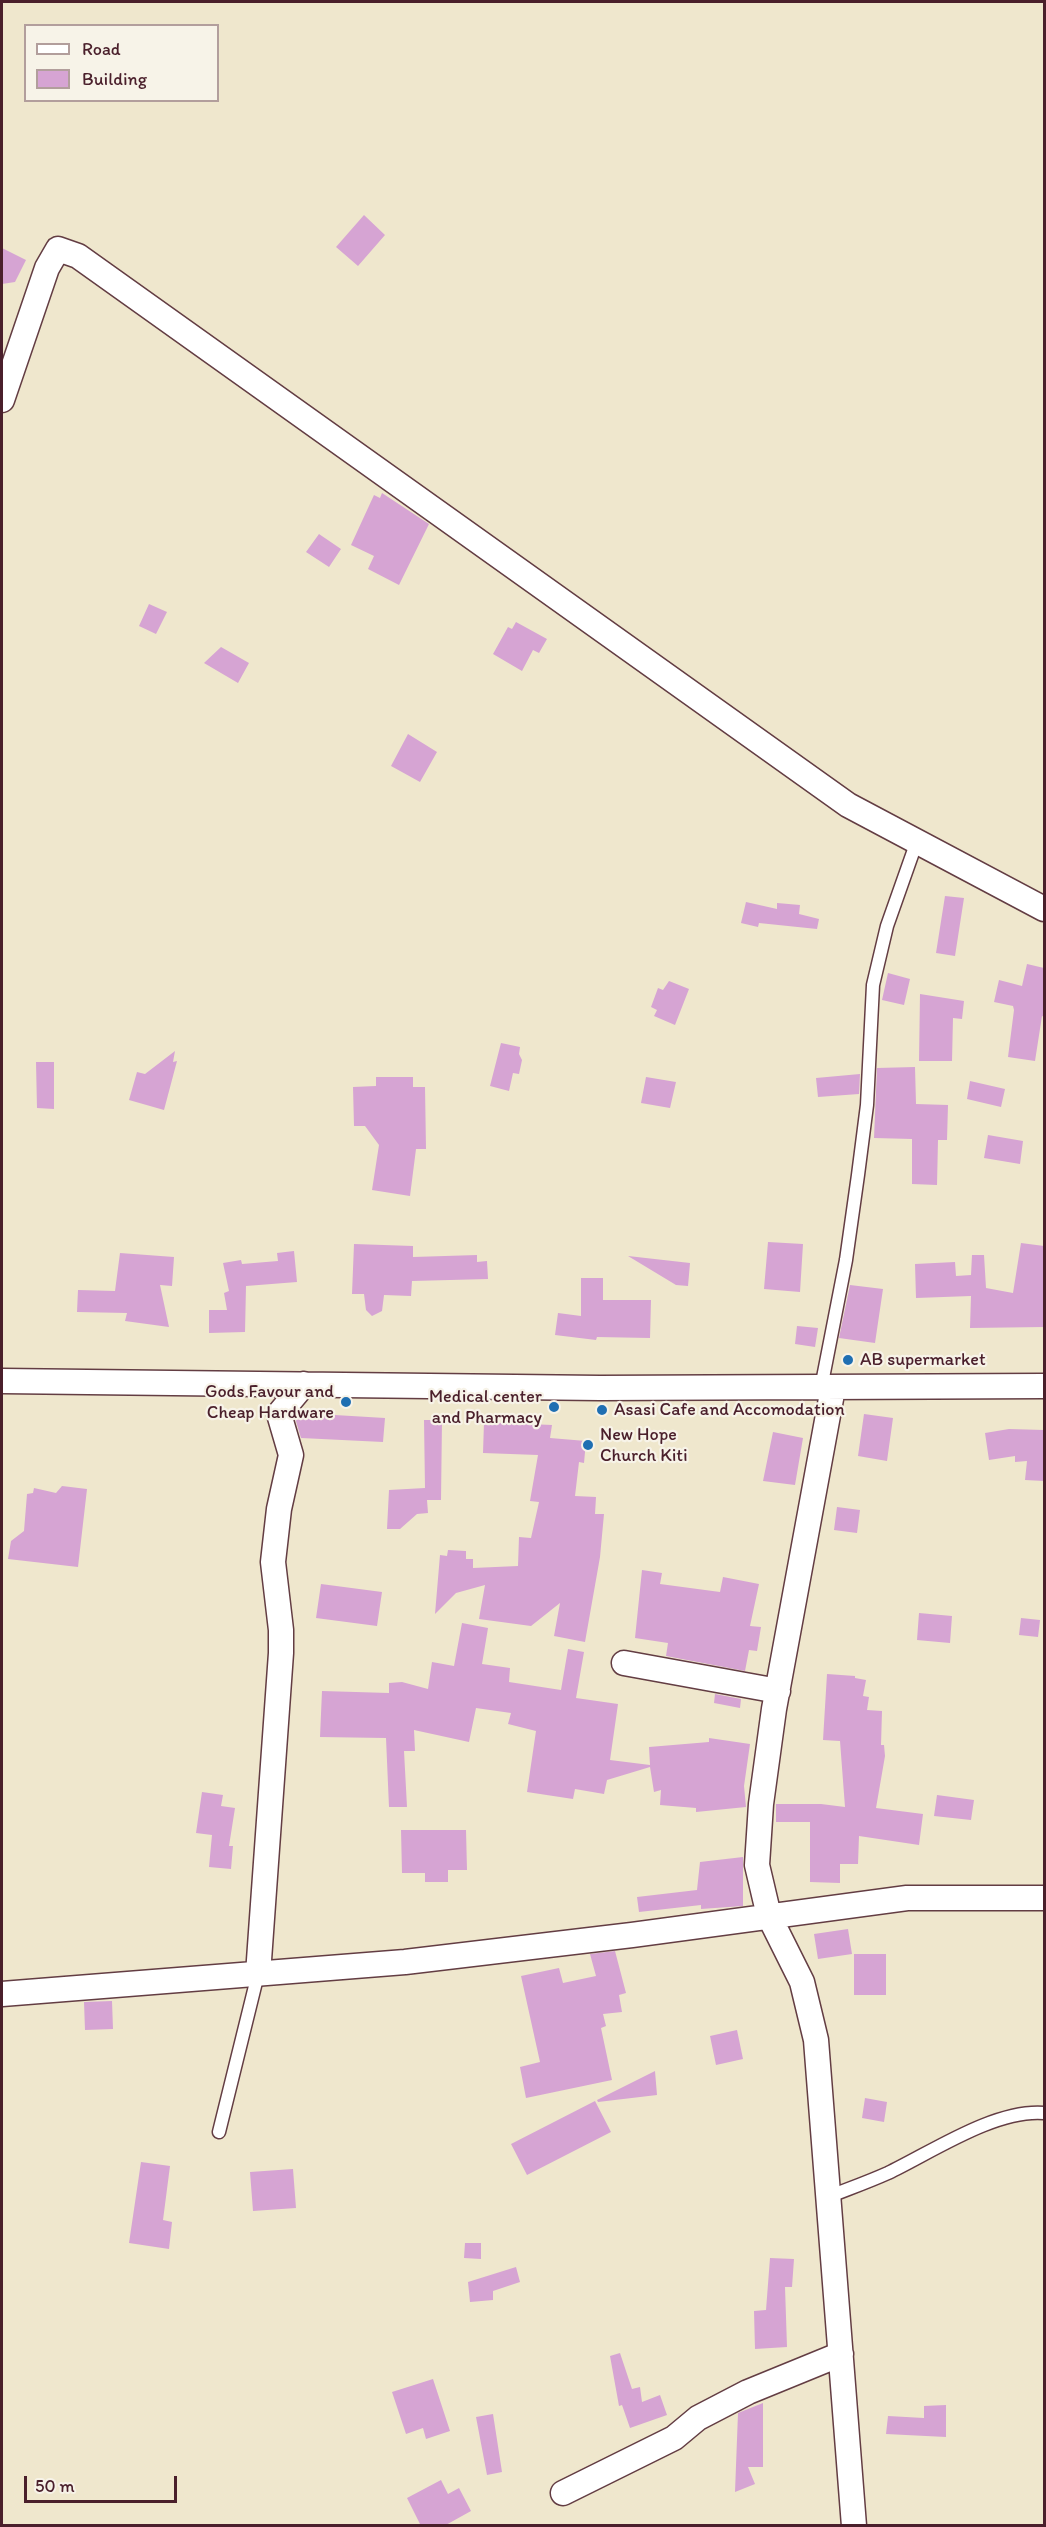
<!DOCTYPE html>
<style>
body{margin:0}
#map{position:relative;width:1046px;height:2527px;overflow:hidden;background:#efe7cd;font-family:Itim,sans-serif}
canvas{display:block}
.frame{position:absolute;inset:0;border:3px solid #4a1f2b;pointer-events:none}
.legend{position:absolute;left:24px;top:24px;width:195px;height:78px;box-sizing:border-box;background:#f7f3e8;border:2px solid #b29e9c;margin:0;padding:8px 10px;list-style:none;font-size:18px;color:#4a1f2b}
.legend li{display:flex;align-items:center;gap:12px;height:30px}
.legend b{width:30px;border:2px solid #b29e9c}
.scale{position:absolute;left:24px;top:2476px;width:153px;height:27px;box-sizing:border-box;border:3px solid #4a1f2b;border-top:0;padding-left:8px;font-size:18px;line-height:21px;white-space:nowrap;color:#4a1f2b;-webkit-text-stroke:4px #f7f3e8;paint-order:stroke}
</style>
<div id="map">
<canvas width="1046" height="2527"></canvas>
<div class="frame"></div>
<ul class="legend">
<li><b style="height:8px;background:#fff"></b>Road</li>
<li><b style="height:16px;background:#d6a4d3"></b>Building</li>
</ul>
<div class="scale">50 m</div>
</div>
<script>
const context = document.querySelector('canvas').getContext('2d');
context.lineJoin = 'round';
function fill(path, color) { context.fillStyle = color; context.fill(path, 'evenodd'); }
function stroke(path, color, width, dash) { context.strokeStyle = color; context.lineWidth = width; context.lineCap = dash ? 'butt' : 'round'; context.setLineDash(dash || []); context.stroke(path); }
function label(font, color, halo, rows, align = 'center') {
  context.font = font + ' Itim,sans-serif'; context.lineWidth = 4.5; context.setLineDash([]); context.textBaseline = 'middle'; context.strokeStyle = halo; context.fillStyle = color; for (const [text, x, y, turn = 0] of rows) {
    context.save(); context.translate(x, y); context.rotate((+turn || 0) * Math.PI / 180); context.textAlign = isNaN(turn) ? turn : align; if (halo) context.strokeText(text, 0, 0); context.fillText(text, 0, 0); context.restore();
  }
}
fill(new Path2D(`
 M364 215 385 235 358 266 336 247Z
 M2 248 26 260 15 282 2 284Z
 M382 493 429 524 399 585 368 569 374 556 351 545 374 495 380 498Z
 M319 534 341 549 329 567 306 552Z
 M149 604 167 612 156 634 139 626Z
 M516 622 547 639 539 653 533 650 522 671 493 654 508 627 512 629Z
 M221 647 249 663 238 683 204 663Z
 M408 734 437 752 420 782 391 766Z
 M945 896 964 898 955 956 936 953Z
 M746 902 777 909V903L800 905 799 914 819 919 817 929 759 923 758 927 741 923Z
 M1027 964 1044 968V1017L1042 1016 1035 1061 1008 1057 1014 1010 1013 1006 994 1002 999 980 1022 986Z
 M888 973 910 979 904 1005 882 1000Z
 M669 981 689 989 675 1025 654 1016 657 1010 651 1007 658 988 663 990Z
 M920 994 964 1001 962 1019 953 1018 952 1061H919Z
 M501 1043 520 1047 519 1054 522 1060 519 1074 513 1073 509 1091 490 1086Z
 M175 1051 173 1062 177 1061 164 1110 129 1100 137 1072 145 1074Z
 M36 1062H54V1109L37 1108Z
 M915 1067 916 1104 948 1105 947 1140H938L937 1185 912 1184V1139L874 1138 877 1068Z
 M860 1074 859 1094 818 1097 816 1078Z
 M376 1077H413V1087H425L426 1149H416L410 1196 372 1190 379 1145 365 1126H354L353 1087 376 1086Z
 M646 1077 676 1082 670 1108 641 1103Z
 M970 1081 1005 1089 1001 1107 967 1099Z
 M988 1135 1023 1141 1020 1164 984 1158Z
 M768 1242 803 1244 800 1292 764 1289Z
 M1021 1243 1044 1246V1327L970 1328 971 1296 916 1298 915 1264 955 1262 956 1276 971 1275 972 1255H984L986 1288 1013 1293Z
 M354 1244 413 1246V1257L477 1255V1262L487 1261 488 1279 412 1281 411 1296 384 1295 382 1311 372 1316 366 1310 364 1294H352Z
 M294 1251 297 1282 246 1286 245 1332 209 1333V1310H227L224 1293 229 1291 223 1263 241 1260 242 1264 278 1261 277 1253Z
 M120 1253 174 1257 172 1286 160 1285 169 1327 125 1321 127 1313 77 1312 78 1290 115 1291Z
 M628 1256 690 1263 688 1286 676 1285Z
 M581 1278H603V1300H651L650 1338 597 1337 596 1340 555 1335 558 1313 581 1316Z
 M850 1285 883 1289 875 1343 839 1338Z
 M797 1326 818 1328 815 1347 795 1344Z
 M301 1413 385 1418 383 1442 301 1438 295 1418Z
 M864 1414 893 1418 887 1461 858 1456Z
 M424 1420H442L441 1500H427L428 1513 417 1514 400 1529H387L389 1490 425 1488Z
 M484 1422 552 1425 550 1438 586 1441 584 1463 579 1462 575 1496 596 1497 595 1514H604L600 1557 585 1642 554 1636 560 1603 531 1626 479 1619 485 1585 456 1593 435 1614 440 1555 447 1556 448 1550 466 1551V1559H473V1568L518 1566 519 1537 531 1538 539 1502 530 1501 538 1455 483 1453Z
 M1009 1429 1044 1430V1481L1025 1480 1027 1461 1015 1462V1456L989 1460 985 1433Z
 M773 1432 803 1438 795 1485 763 1481Z
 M62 1486 87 1489 78 1567 8 1559 11 1541 24 1531 27 1494 33 1493 34 1488 56 1493Z
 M837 1507 860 1510 857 1533 834 1530Z
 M642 1570 662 1573 660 1584 720 1592 723 1577 759 1584 750 1626 761 1627 757 1651 749 1650 745 1671 666 1656 668 1643 635 1638Z
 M321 1584 382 1592 377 1626 316 1618Z
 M919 1613 952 1616 950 1643 917 1640Z
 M1021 1618 1040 1620 1038 1637 1019 1635Z
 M462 1623 488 1628 482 1664 510 1668 509 1682 561 1690 568 1649 584 1652 576 1698 618 1704 610 1760 650 1765 649 1747 709 1742V1738L750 1744 744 1786 746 1807 696 1812V1808L660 1805 661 1790 654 1792 650 1767 607 1780 604 1794 575 1789 573 1799 527 1792 536 1731 508 1724 511 1713 476 1708 469 1742 414 1730 415 1751H404L407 1807H389L386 1738 320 1737 322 1691 389 1693V1683L402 1682 428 1689 432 1662 454 1666Z
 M827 1674 855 1676V1678L866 1680 863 1696 869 1697 867 1710 882 1711 881 1745H884L885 1756 876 1808 923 1814 919 1845 859 1836 858 1864H840V1883L810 1882V1822H776V1804H821L845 1807 840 1741 823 1740Z
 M715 1694 741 1699 740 1708 714 1703Z
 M202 1792 223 1795 221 1806 235 1808 229 1846H233L231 1869 209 1867 212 1835 196 1833Z
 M937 1795 974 1800 971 1820 934 1816Z
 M401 1830H466L467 1870H448V1882H425V1873H402Z
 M743 1857V1906L701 1909V1905L639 1912 637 1897 697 1890 700 1862Z
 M848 1929 852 1954 818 1959 814 1934Z
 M615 1951 626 1993 619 1995 622 2012 603 2014 606 2026 601 2028 612 2080 526 2098 520 2067 540 2062 521 1976 559 1968 563 1983 596 1976 590 1954Z
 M854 1954H886V1995H854Z
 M112 2001 113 2029 85 2030 84 2002Z
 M737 2030 743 2059 716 2065 710 2036Z
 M655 2071 657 2095 598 2102 597 2100Z
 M865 2098 887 2102 884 2122 862 2118Z
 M595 2101 611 2132 527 2175 511 2144Z
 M141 2162 170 2166 163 2220 172 2222 169 2249 129 2243Z
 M293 2169 296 2208 253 2211 250 2172Z
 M465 2243H481V2259L464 2258Z
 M770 2258 794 2259 792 2287H785L787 2347 755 2349 754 2311 766 2310Z
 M516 2267 520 2282 493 2291V2300L470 2302 468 2282Z
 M620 2353 632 2389 640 2387 642 2402 660 2395 667 2415 630 2428 622 2405 619 2406 610 2356Z
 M433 2379 450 2431 426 2439 423 2428 406 2434 392 2392Z
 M763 2403V2467H748L755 2484 735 2492 738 2413Z
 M946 2405V2437L886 2434 888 2416 924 2418V2406Z
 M493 2414 502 2472 487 2475 476 2417Z
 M441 2480 448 2494 459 2488 471 2511 444 2526H421L407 2498Z`), '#d6a4d3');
const service = new Path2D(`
 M821 1388 846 1260 858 1175 867 1105 873 985 887 926 917 841
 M219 2132 258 1974
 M828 2197C848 2189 868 2182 888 2173 932 2152 995 2109 1044 2113`);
const minor = new Path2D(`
 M2 400 47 268 58 249 78 256 848 805 1044 909
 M2 1381 600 1388 1044 1386
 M833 1388 774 1709 761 1804 757 1865 769 1916 802 1982 816 2040 854 2526
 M624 1663 778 1691
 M258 1974 281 1653V1630L273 1562 279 1509 291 1455 279 1414 304 1384
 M2 1994 405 1962 632 1935 907 1898H1044
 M563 2493 674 2438 698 2418 748 2392 841 2354`);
stroke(service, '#633d43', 15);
stroke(minor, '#633d43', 27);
stroke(service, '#fff', 12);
stroke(minor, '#fff', 24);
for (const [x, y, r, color] of [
 [848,1360,6,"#1f6fb2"],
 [346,1402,6,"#1f6fb2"],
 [554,1407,6,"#1f6fb2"],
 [602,1410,6,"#1f6fb2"],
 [588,1445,6,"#1f6fb2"]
]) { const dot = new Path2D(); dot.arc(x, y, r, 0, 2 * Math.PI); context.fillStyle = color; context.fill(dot); stroke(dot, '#f7f3e8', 2); }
label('18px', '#4a1f2b', '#f7f3e8', [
 ["AB supermarket",860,1360],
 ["Gods Favour and",334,1392,"right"],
 ["Cheap Hardware",334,1413,"right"],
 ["Medical center",542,1397,"right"],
 ["and Pharmacy",542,1418,"right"],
 ["Asasi Cafe and Accomodation",614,1410],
 ["New Hope",600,1435],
 ["Church Kiti",600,1456]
], 'left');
</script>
